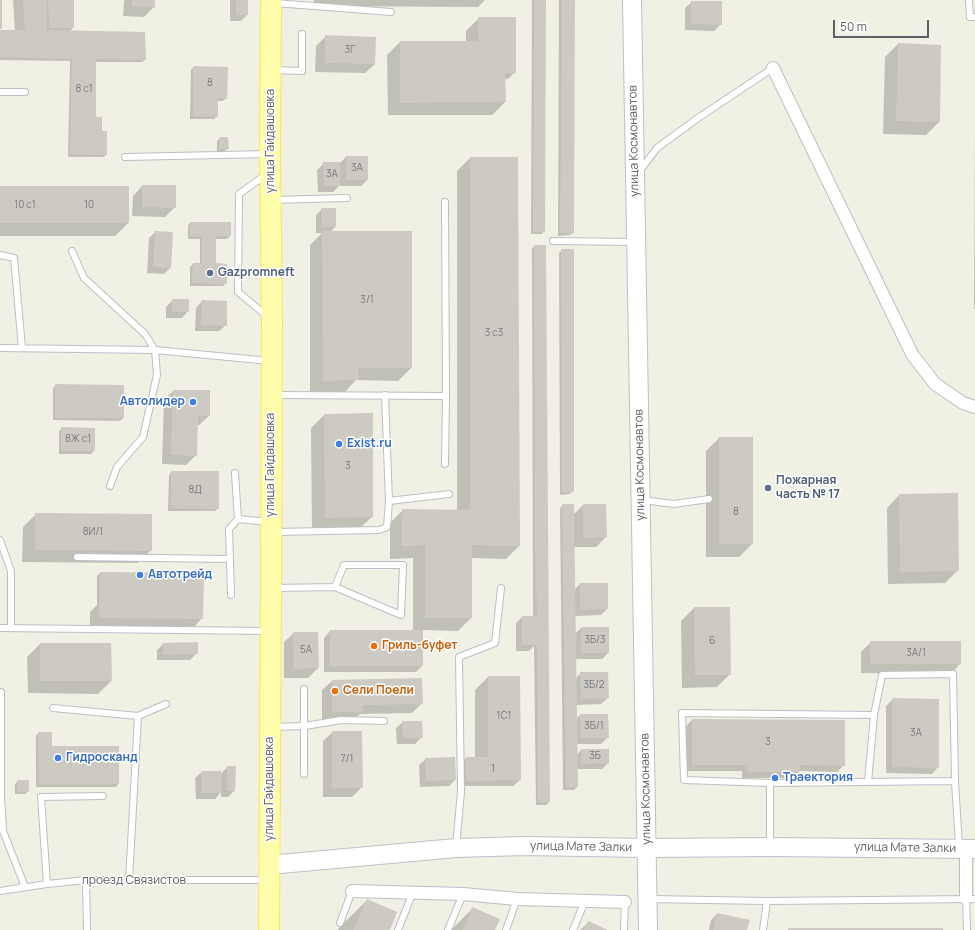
<!DOCTYPE html>
<meta charset="utf-8">
<style>
body{margin:0}
#map{position:relative;width:975px;height:930px;overflow:hidden;background:#f0f0e5;font-family:Manrope,sans-serif}
canvas{display:block}
.scale{position:absolute;left:833px;top:20px;width:96px;height:18px;box-sizing:border-box;border:2px solid #5d6067;border-top:0;padding-left:5px;font-size:12px;line-height:14px;white-space:nowrap;color:#5d6067;-webkit-text-stroke:3px #fff;paint-order:stroke}
</style>
<div id="map">
<canvas width="975" height="930"></canvas>
<div class="scale">50 m</div>
</div>
<script>
const context = document.querySelector('canvas').getContext('2d');
context.lineJoin = 'round';
function fill(path, color) { context.fillStyle = color; context.fill(path, 'evenodd'); }
function stroke(path, color, width, dash) { context.strokeStyle = color; context.lineWidth = width; context.lineCap = dash ? 'butt' : 'round'; context.setLineDash(dash || []); context.stroke(path); }
function label(font, color, halo, rows, align = 'center') {
  context.font = font + ' Manrope,sans-serif'; context.lineWidth = 3; context.setLineDash([]); context.textBaseline = 'middle'; context.strokeStyle = halo; context.fillStyle = color; for (const [text, x, y, turn = 0] of rows) {
    context.save(); context.translate(x, y); context.rotate((+turn || 0) * Math.PI / 180); context.textAlign = isNaN(turn) ? turn : align; if (halo) context.strokeText(text, 0, 0); context.fillText(text, 0, 0); context.restore();
  }
}
fill(new Path2D(`
 M13 0H73V28L69 32 145 60 142 62H95V118L101 132 106 154 104 157H68L70 61 0 60V32H15Z
 M124 0H154V7L144 17 123 16Z
 M230 0H247V15L241 21H230Z
 M314 0H485L478 7 314 6Z
 M532 0H545L544 231 542 234H531Z
 M559 0H574L573 233 570 235 558 236Z
 M692 2 721 24 714 31 685 30V8Z
 M479 18 515 72 508 79H505V102L492 115H388L387 55 400 42H466V31Z
 M326 36 375 64 365 73 315 72 316 46Z
 M898 44 940 46 939 122 926 135 883 134 885 57Z
 M194 67 226 98 223 101H217V116L214 119H190L191 70Z
 M975 122V309H974Z
 M220 138 228 148 225 151H217V141Z
 M346 157 367 180 361 186H339L333 192H318L317 170 324 163H340Z
 M470 158 519 546 506 559 471 558V618L458 631 422 630V666L416 672H324V638L330 631H413V558L390 559V523L403 510 457 511V171Z
 M142 186 175 207 165 217 132 216 133 196Z
 M0 187 128 223 115 236H0Z
 M322 209 335 227 330 232 411 368 398 381 356 380 344 393H310V245L322 233H316V215Z
 M191 223 230 236 227 239H215V264L226 283 223 286H190V267L193 264H200V239H188V225Z
 M155 232 172 233 170 268 164 274 147 273 149 238Z
 M535 246 549 802 546 805H536L534 646 529 651H516V623L522 617H533L532 248Z
 M562 250 573 491 570 494 560 495 559 253Z
 M173 300 188 311 182 318H166V307Z
 M202 301 226 325 219 331H195L196 308Z
 M56 385 123 418 120 421 53 420V388Z
 M173 391 209 416 199 425H197L196 455 186 465 162 464 164 400Z
 M324 415 372 517 358 530H312L311 428Z
 M62 428 94 451 91 454H59V431Z
 M719 438H752V544L739 557H706V451Z
 M171 472 218 508 215 511H168L169 475Z
 M900 494 958 570 945 583 888 584 887 508Z
 M563 505 573 515 583 505 606 537 596 547H574V590L580 584 607 609 601 615 575 616V634L581 628 608 653 602 659H575L576 678 581 673 608 698 601 704 576 705V719L580 715 608 737 601 744H576L577 755 581 750 608 763 602 769H577V787L574 790H563L560 508Z
 M36 514 151 550 138 563 22 562 23 527Z
 M100 573 202 618 193 628 90 627V612L97 605V576Z
 M694 608 730 674 717 687 682 688 681 621Z
 M294 633H317L318 668 308 678H284V642Z
 M871 642H960V664L951 674 861 673V652Z
 M40 644 111 681 98 694 28 693 27 657Z
 M163 644 197 653 190 660H157V650Z
 M488 677 520 780 513 786H460V764L466 758H475V690Z
 M421 679 422 703 412 713 360 714 352 721H322V690L332 681Z
 M893 699 938 767 932 774 886 773V706Z
 M692 720 844 721V765L837 772 799 771 793 778H742V771H686V726Z
 M403 722 421 738 415 744H397L396 728Z
 M333 732 362 787 352 797H323V741Z
 M39 733 51 747 118 784 116 787H36V735Z
 M426 759 455 780 449 786 420 787 419 765Z
 M227 767 234 791 228 797H221V792L215 799H196L195 778 202 772 221 774Z
 M18 781 28 791 25 794H15V784Z
 M367 900 389 930H338L340 927Z
 M473 908 494 930H451Z
 M717 914 746 930H709L711 920Z
 M588 923 606 930H580Z`), '#0003');
fill(new Path2D(`
 M0 0H2V29H0Z
 M23 0H47V30L145 32 146 60 96 59V117H102V131H107V155L70 154 72 59 0 57V30H25Z
 M48 0H74V28H49Z
 M132 0H155V8L132 6Z
 M236 0H248V15H236Z
 M534 0H546L545 232H533Z
 M562 0H575L574 233H560Z
 M691 1H722V25L691 24Z
 M478 17H516V73H505L506 102 400 103V41H478Z
 M325 35 376 37 375 64 325 63Z
 M898 43 941 45 940 122 896 121Z
 M193 66 228 67 227 99 218 98V117L193 116Z
 M219 137H228L229 149H219Z
 M346 156H368V180H346Z
 M470 157H518L520 546 472 545V618H425V545L402 546V509L470 510Z
 M323 162H340V186H324Z
 M142 185H176V208L142 207Z
 M0 186H129V223H0Z
 M321 208H336V227H322Z
 M190 222H231V236H216V263L227 264V284L192 283 193 263H202V237L190 236Z
 M155 231 173 232 171 268 153 267Z
 M322 231H412V368H358V380L323 381Z
 M534 245H546L550 802H538L537 645H522V616H537L535 548Z
 M561 249H574V492H562Z
 M172 299H189V312H172Z
 M202 300 227 301V326L201 325Z
 M55 384 124 385V418H55Z
 M173 390H210V416H198L197 456 171 455Z
 M373 413V517L325 518 324 414Z
 M61 427 95 428V451H61Z
 M719 437H753V544H719Z
 M171 471H219V509L171 508Z
 M958 493 959 571 900 572 899 494Z
 M562 504H574L578 787H566Z
 M583 504H606L607 537 583 538Z
 M35 513 152 514V551L35 550Z
 M100 572 204 573 203 619 99 618Z
 M580 583H608V609L580 610Z
 M694 607H730L731 675H695Z
 M581 627H609V653H581Z
 M330 630H423V666H330Z
 M293 632H318L319 668 294 669Z
 M870 641H961V664H870Z
 M198 642V654L163 655V643Z
 M40 643H111L112 681H40Z
 M580 672H608L609 698 581 699Z
 M488 676H520L521 780 466 781V757H488Z
 M422 678 423 704 363 705V712H332V680Z
 M892 698 939 699V768L892 767Z
 M580 714H608L609 738H581Z
 M692 719 845 720V766L800 765V772H748V765H692Z
 M402 721H422L423 738H403Z
 M332 731H362L363 788H332Z
 M38 732H52V746H119V784H39Z
 M581 749H609V763L581 764Z
 M455 757 456 780 426 781 425 758Z
 M227 766H236L235 791H227Z
 M201 771H221L222 793H202Z
 M17 780H29V792H17Z
 M367 899 397 912 390 930H353Z
 M472 907 500 919 495 930H463Z
 M717 913 750 920 747 930H713Z
 M588 921 608 930H584Z
 M788 928H943V930H788Z`), '#cccac2');
const lane = new Path2D(`
 M969 0 970 17H975
 M275 3 391 12
 M272 70 302 71V34
 M0 92H25
 M125 157 268 154
 M639 172 657 148 698 118 773 68
 M267 174 239 194 238 292 267 316
 M272 200 347 198
 M553 241 635 242
 M72 251 84 278 145 334 155 350 157 375 143 437 117 467 110 486
 M0 255 14 258 22 348
 M0 348 155 350 270 361
 M274 395 446 396 445 202
 M445 464 446 396
 M235 473 238 519 269 522
 M642 500 674 504 709 499
 M389 501 449 494
 M274 532 379 530 387 527 389 501 385 395
 M0 540 11 571V628
 M77 557 230 559
 M273 588 335 587 401 615 403 565H344L335 587
 M231 595 229 529 238 519
 M0 628 268 631
 M1 692V796L3 831 25 887H21
 M53 708 138 716
 M272 727 305 726 341 720 384 721
 M304 774V689
 M868 782 874 715 882 675 953 674 955 781 959 847
 M770 783 684 780 682 713 874 715
 M456 846 461 792 459 657 495 643 501 588
 M770 846V783L955 781
 M86 880 87 930
 M129 881 138 716 166 704
 M47 884 41 797 103 796
 M0 891 47 884 86 880H267
 M966 898 967 930
 M649 899 767 901 975 899
 M340 923 352 891
 M398 930 413 892
 M448 930 463 894
 M506 930 517 899
 M573 930 585 901
 M624 930 625 902
 M763 930 767 901`);
const street = new Path2D(`
 M773 68 912 354 935 384 963 403 975 407
 M966 849V898
 M352 891 463 894 517 899 625 902`);
const secondary = new Path2D(`
 M632 0 648 930
 M269 865 456 848 524 846 647 848 770 847 975 849`);
const primary = new Path2D(`
 M269 930 271 588 272 320 270 154 271 0`);
stroke(lane, '#bdbec5', 8);
stroke(street, '#bdbec5', 14);
stroke(secondary, '#bdc0c7', 20);
stroke(primary, '#fee651', 22);
stroke(lane, '#fff', 6);
stroke(street, '#fff', 12);
stroke(secondary, '#fff', 18);
stroke(primary, '#fffdab', 20);
for (const [x, y, r, color] of [
 [210,273,4,"#5c6f8a"],
 [193,402,4,"#3f7fe0"],
 [339,444,4,"#3f7fe0"],
 [768,488,4,"#5c6f8a"],
 [140,575,4,"#3f7fe0"],
 [374,646,4,"#e8710a"],
 [335,691,4,"#e8710a"],
 [58,758,4,"#3f7fe0"],
 [775,778,4,"#3f7fe0"]
]) { const dot = new Path2D(); dot.arc(x, y, r, 0, 2 * Math.PI); context.fillStyle = color; context.fill(dot); stroke(dot, '#fff', 1.5); }
label('10px', '#797a7e', null, [
 ["3Г",350,50],
 ["8",210,83],
 ["8 с1",84,89],
 ["3А",357,168],
 ["3А",332,174],
 ["10 с1",25,205],
 ["10",89,205],
 ["3/1",367,300],
 ["3 с3",494,333],
 ["8Ж с1",78,439],
 ["3",348,466],
 ["8Д",195,490],
 ["8",736,512],
 ["8И/1",93,532],
 ["3Б/3",595,640],
 ["6",712,641],
 ["5А",306,650],
 ["3А/1",916,653],
 ["3Б/2",594,685],
 ["1С1",504,716],
 ["3Б/1",594,726],
 ["3А",916,733],
 ["3",768,742],
 ["3Б",595,756],
 ["7/1",347,759],
 ["1",493,769]
]);
label('12px', '#5d6067', '#fff', [
 ["улица Гайдашовка",271,141,-90],
 ["улица Космонавтов",634,141,-91],
 ["улица Гайдашовка",271,465,-90],
 ["улица Космонавтов",640,465,-91],
 ["улица Гайдашовка",270,789,-90],
 ["улица Космонавтов",646,789,-91],
 ["улица Мате Залки",581,847,1],
 ["улица Мате Залки",905,848,1],
 ["проезд Связистов",134,881]
]);
label('bold 12px', '#4e5e75', '#fff', [
 ["Gazpromneft",218,273],
 ["Пожарная",776,481],
 ["часть № 17",776,495]
], 'left');
label('bold 12px', '#366cbe', '#fff', [
 ["Автолидер",185,402,"right"],
 ["Exist.ru",347,444],
 ["Автотрейд",148,575],
 ["Гидросканд",66,758],
 ["Траектория",783,778]
], 'left');
label('bold 12px', '#c56008', '#fff', [
 ["Гриль-буфет",382,646],
 ["Сели Поели",343,691]
], 'left');
</script>
